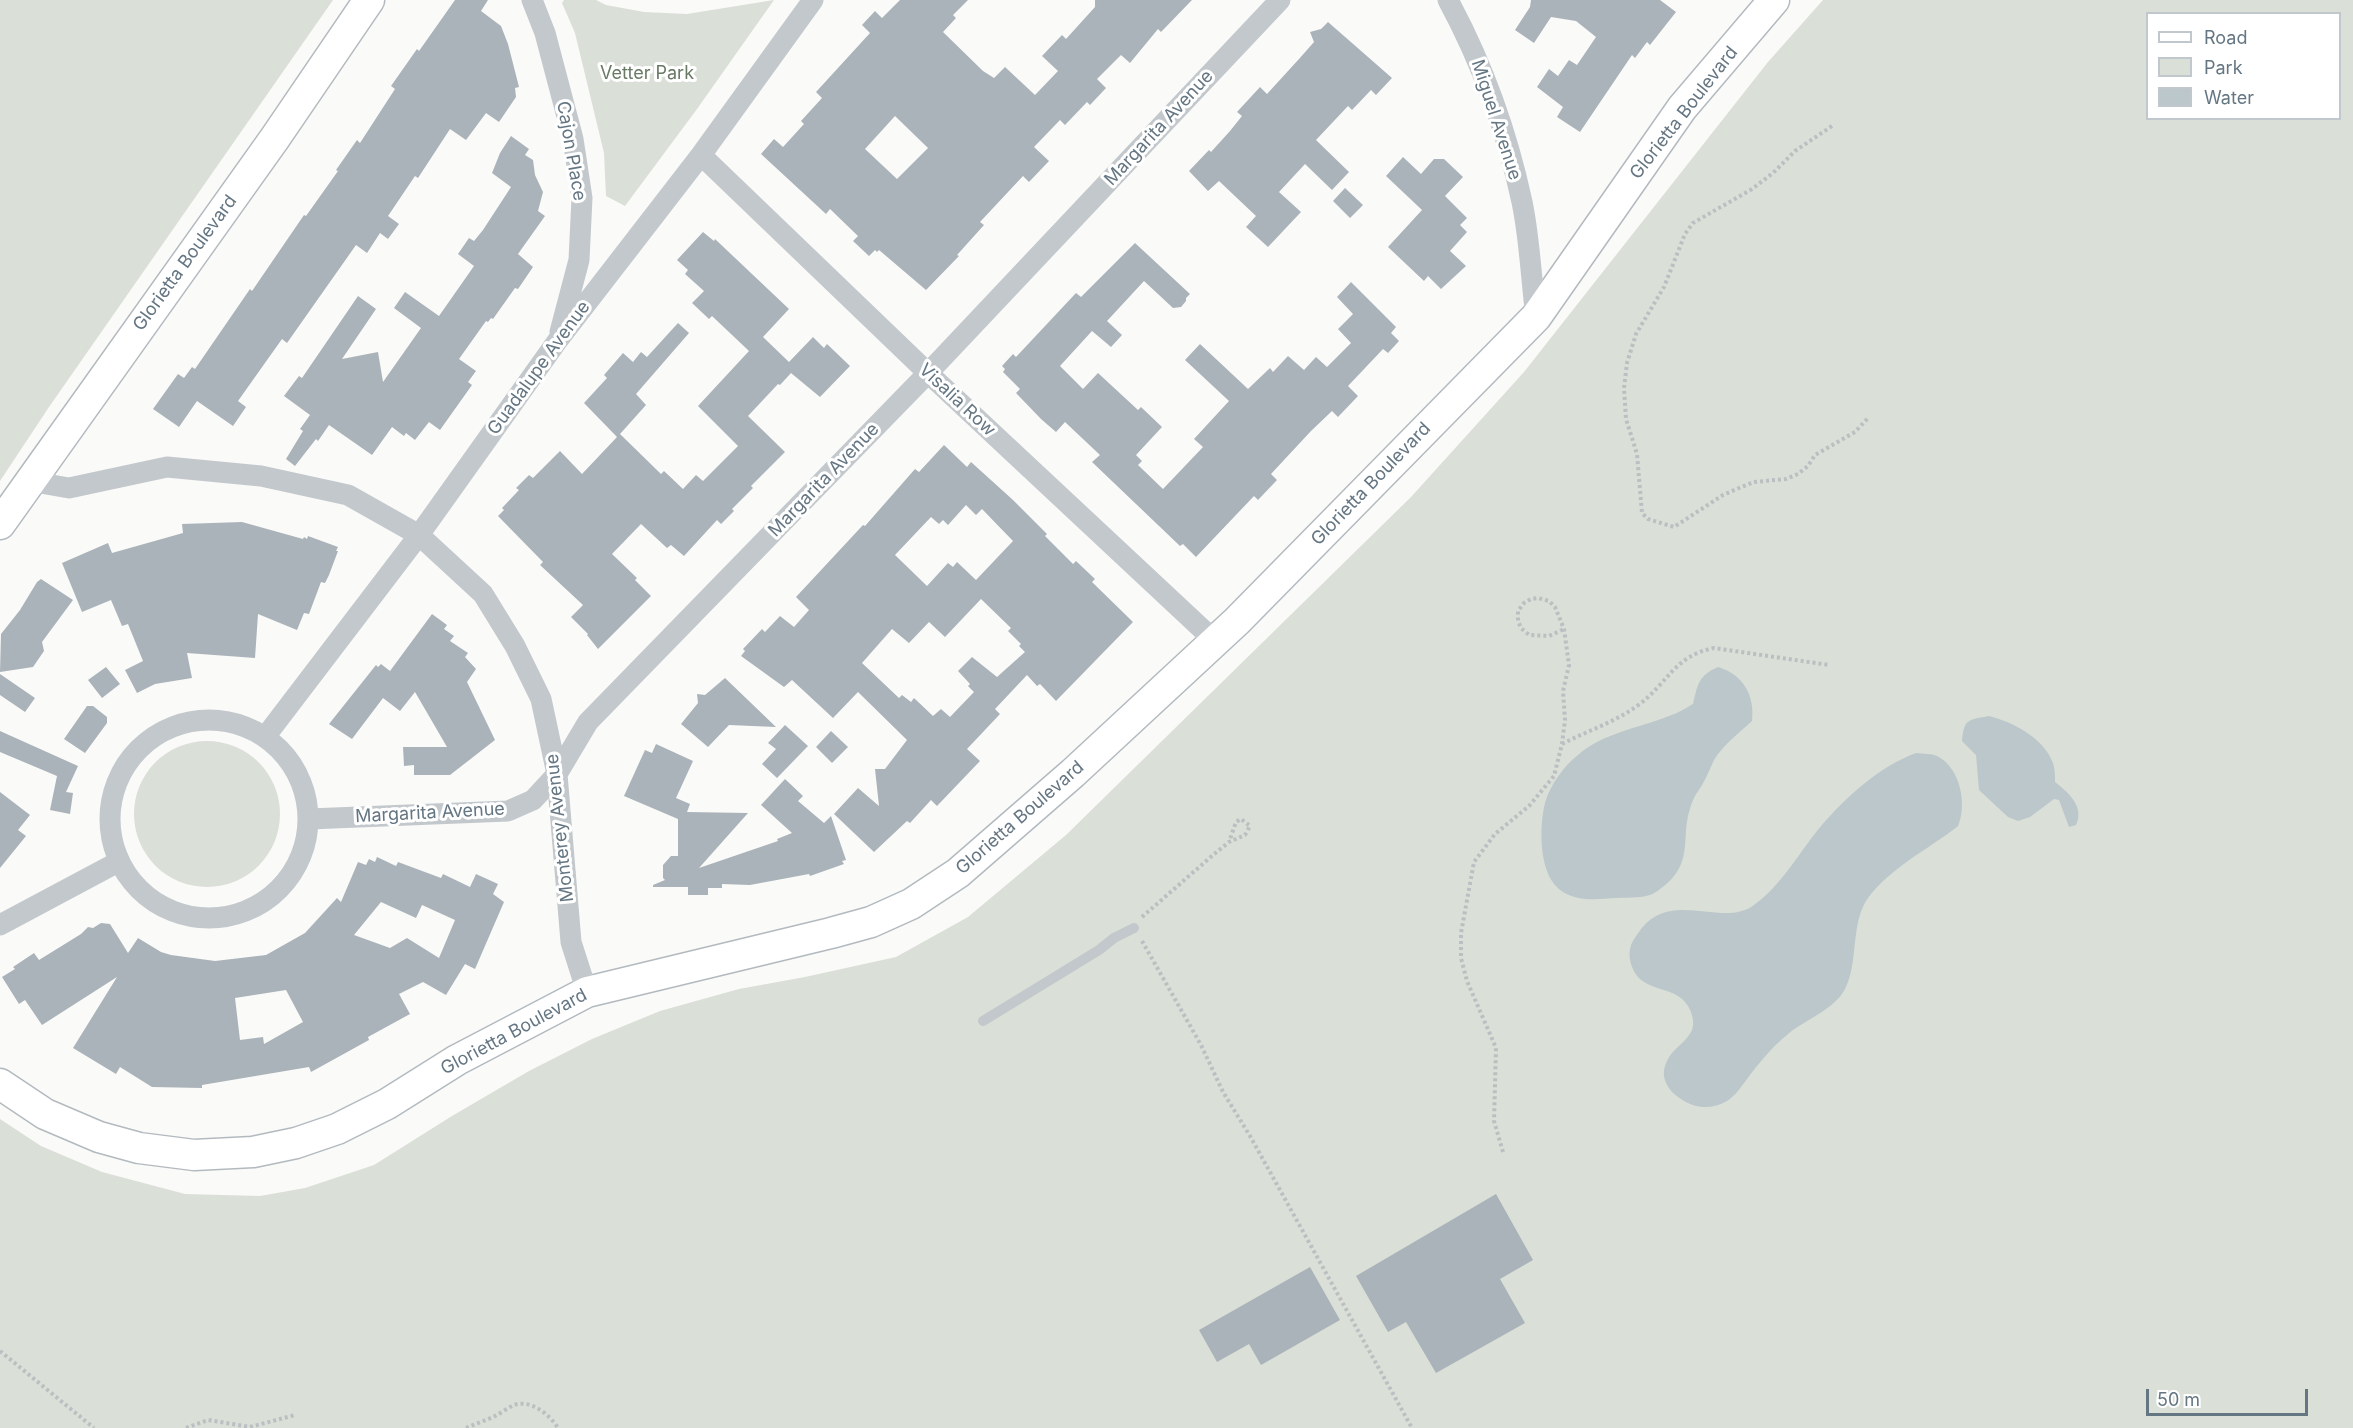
<!DOCTYPE html>
<style>
body{margin:0}
#map{position:relative;width:2353px;height:1428px;overflow:hidden;background:#fafaf8;font-family:Inter,sans-serif}
canvas{display:block}
.legend{position:absolute;left:2146px;top:12px;width:195px;height:108px;box-sizing:border-box;background:#fff;border:2px solid #c1c8cd;margin:0;padding:8px 10px;list-style:none;font-size:18px;color:#657683}
.legend li{display:flex;align-items:center;gap:12px;height:30px}
.legend b{width:30px;border:2px solid #c1c8cd}
.scale{position:absolute;left:2146px;top:1389px;width:162px;height:27px;box-sizing:border-box;border:3px solid #657683;border-top:0;padding-left:8px;font-size:18px;line-height:21px;white-space:nowrap;color:#657683;-webkit-text-stroke:4px #fff;paint-order:stroke}
</style>
<div id="map">
<canvas width="2353" height="1428"></canvas>
<ul class="legend">
<li><b style="height:8px;background:#fff"></b>Road</li>
<li><b style="height:16px;background:#dadfd7"></b>Park</li>
<li><b style="height:16px;background:#bbc7cb"></b>Water</li>
</ul>
<div class="scale">50 m</div>
</div>
<script>
const context = document.querySelector('canvas').getContext('2d');
context.lineJoin = 'round';
function fill(path, color) { context.fillStyle = color; context.fill(path, 'evenodd'); }
function stroke(path, color, width, dash) { context.strokeStyle = color; context.lineWidth = width; context.lineCap = dash ? 'butt' : 'round'; context.setLineDash(dash || []); context.stroke(path); }
function label(font, color, halo, rows, align = 'center') {
  context.font = font + ' Inter,sans-serif'; context.lineWidth = 6; context.setLineDash([]); context.textBaseline = 'middle'; context.strokeStyle = halo; context.fillStyle = color; for (const [text, x, y, turn = 0] of rows) {
    context.save(); context.translate(x, y); context.rotate((+turn || 0) * Math.PI / 180); context.textAlign = isNaN(turn) ? turn : align; if (halo) context.strokeText(text, 0, 0); context.fillText(text, 0, 0); context.restore();
  }
}
fill(new Path2D(`
 M0 0H333L49 407 0 481Z
 M564 0H596L606 5 644 12 687 14 774 0 697 109 625 206 606 196 604 153 575 33 562 3Z
 M1823 0H2353V1428H0V1119L41 1146 102 1172 185 1194 260 1196 305 1188 374 1165 452 1116 529 1071 592 1039 660 1011 739 989 805 977 896 957 968 917 1066 835 1411 497 1524 372 1768 62ZM2148 14H2340V118H2148Z
 M134 814a73 73 0 1 1 146 0a73 73 0 1 1-146 0Z`), '#dadfd7');
fill(new Path2D(`
 M1718 667C1744 675 1755 696 1752 721 1739 733 1723 745 1714 760 1710 768 1707 777 1702 785 1700 789 1697 792 1695 796 1675 836 1701 862 1656 892 1646 899 1628 897 1616 898 1599 899 1579 902 1563 892 1538 877 1539 827 1545 803 1550 785 1564 766 1578 755 1603 733 1639 728 1669 716 1678 713 1686 708 1693 704 1698 684 1698 676 1718 667Z
 M1989 716C2013 722 2044 738 2053 763 2055 769 2055 776 2055 782 2068 792 2085 807 2076 825L2069 827 2059 800 2054 799 2030 817 2018 821 2008 817 1979 790 1976 755 1962 741C1964 718 1969 720 1989 716Z
 M1916 753C1923 754 1932 753 1939 757 1961 770 1967 805 1958 826 1929 849 1891 867 1868 898 1850 923 1859 962 1845 989 1833 1011 1805 1019 1787 1035 1772 1047 1758 1064 1747 1079 1741 1087 1735 1096 1727 1101 1717 1107 1704 1109 1693 1105 1676 1099 1656 1082 1667 1061 1672 1049 1687 1042 1692 1030 1695 1022 1692 1013 1688 1006 1674 983 1640 995 1631 964 1629 958 1629 951 1631 945 1633 940 1636 936 1639 932 1670 887 1722 929 1754 905 1783 884 1799 852 1822 825 1847 796 1879 767 1916 753Z`), '#bbc7cb');
fill(new Path2D(`
 M455 0H488L481 11 501 26 508 44 519 87 515 88 516 97 499 122 486 113 466 140 450 129 418 178 415 176 388 216 399 224 388 239 380 233 367 253 356 245 287 343 282 339 238 401 246 407 233 426 197 401 179 427 153 409 178 374 184 378 192 367 195 369 250 289 252 291 304 215 306 216 338 171 336 170 357 140 360 143 395 89 391 86 417 49 419 51Z
 M900 0H968L953 15 956 18 943 32 983 71 994 78 1005 67 1035 95 1058 71 1042 56 1062 35 1066 39 1095 7V0H1192L1161 32 1158 29 1130 63 1121 55 1097 79 1106 88 1090 105 1087 102 1065 125 1060 120 1034 147 1049 161 1029 182 1023 176 980 222 984 225 957 255 959 256 926 290 879 250 877 252 875 250 869 256 853 241 858 236 830 209 826 214 761 154 774 139 783 147 804 124 801 121 822 98 816 92 870 33 862 25 875 11 882 18ZM895 116 928 148 897 179 865 149Z
 M1531 0H1660L1676 12 1650 45 1647 42 1635 58 1632 55 1580 132 1557 117 1563 107 1537 87 1549 69 1558 76 1569 60 1577 65 1596 37 1576 21 1551 17 1534 43 1515 30 1530 7Z
 M1328 22 1392 78 1376 95 1371 90 1352 110 1348 106 1316 140 1349 172 1332 190 1305 164 1279 192 1301 212 1268 247 1246 227 1256 216 1219 181 1208 191 1189 171 1209 150 1211 152 1230 131 1242 116 1237 112 1260 87 1267 94 1299 59 1314 42 1310 32 1321 29Z
 M511 136 529 149 525 155 533 160 535 175 543 192 538 211 545 216 518 254 533 267 518 289 515 288 493 319 491 318 488 322 486 321 459 359 476 371 468 382 472 385 440 430 429 422 415 440 406 433 404 436 392 427 372 455 329 425 318 441 316 439 295 466 286 459 303 431 300 429 310 415 284 396 299 376 302 378 358 296 376 309 342 359 378 352 383 382 421 328 394 308 405 292 439 316 474 266 458 254 469 238 474 241 483 230 511 187 492 173 500 153Z
 M1403 157 1421 174 1434 159H1444L1463 177 1445 196 1467 218 1460 225 1467 232 1450 251 1466 266 1441 289 1428 276 1424 281 1388 247 1422 210 1386 176Z
 M1345 188 1363 205 1350 218 1333 201Z
 M703 232 714 241 715 239 789 309 763 337 789 362 813 337 824 348 827 344 850 366 820 397 791 373 780 385 778 384 748 416 785 452 751 486 753 488 732 509 734 511 721 524 717 520 684 556 671 545 667 548 641 524 612 554 637 578 635 580 651 596 598 649 587 635 588 634 571 617 583 605 540 565 543 562 498 516 504 510 502 508 519 490 516 488 529 475 533 478 560 451 582 474 617 437 584 403 607 378 604 375 623 353 633 362 641 352 647 357 678 323 689 333 636 394 646 405 620 434 661 474 664 471 683 489 696 475 703 481 738 446 698 406 749 351 712 316 709 319 692 303 704 291 685 274 688 270 677 260Z
 M1135 243 1190 294 1186 298V301L1181 307 1173 308 1144 281 1107 321 1122 335 1111 347 1092 331 1060 366 1083 389 1098 373 1138 410 1141 407 1162 427 1136 455 1142 461 1138 465 1163 489 1203 447 1194 439 1229 401 1185 360 1200 344 1248 389 1270 368 1273 372 1288 356 1304 370 1316 357 1327 367 1351 343 1338 329 1353 314 1337 297 1351 282 1396 327 1391 333 1399 341 1388 353 1383 349 1348 386 1358 396 1338 417 1332 411 1311 431 1271 474 1277 480 1258 500 1254 496 1196 557 1183 544 1180 546 1092 462 1100 455 1065 422 1056 432 1041 419 1016 393 1020 389 1003 372 1005 369 1002 366 1013 354 1016 357 1076 293 1081 297Z
 M944 445 967 467 971 462 1013 500 1047 534 1045 536 1073 564 1076 561 1095 579 1092 582 1133 622 1056 701 1040 684 1037 686 1027 675 995 709 1000 714 967 749 980 761 937 806 931 800 910 823 907 821 874 852 834 814 858 788 879 806 875 769H885L907 740 858 692 833 718 792 680 784 687 741 656 745 651 743 649 762 629 765 632 780 616 794 627 809 610 796 597 863 525 865 526 915 469 919 472ZM966 505 976 515 982 509 1013 541 976 580 957 562 953 567 948 563 927 586 895 555 931 517 939 524 943 520 948 525ZM981 599 1011 628 1008 631 1021 644 1019 646 1025 652 997 677 972 657 958 671 970 684 968 686 974 692 950 717 941 709 933 716 914 698 911 702 902 695 899 698 862 663 892 629 909 643 929 622 945 637Z
 M242 522 303 539 304 537 307 539 308 536 338 547 336 551H338L329 575 325 583 321 582 309 614 304 613 297 630 258 614 255 658 187 653 192 678 155 684 137 693 125 670 143 661 128 624 122 626 111 600 82 612 62 563 108 543 112 553 183 533 182 524Z
 M41 579 73 600 42 642 44 651 33 667 0 672 1 634 20 610 37 582Z
 M432 614 447 625 444 629 454 636 450 641 468 653 465 657 476 669 467 682 495 740 450 775H414V765L404 766 403 747H447L415 692 400 711 383 698 352 739 329 724 376 665 378 667 381 664 390 671Z
 M106 667 120 684 102 698 88 680Z
 M0 674 35 698 25 712 0 695Z
 M725 678 776 727 729 725 708 747 681 724 698 703 697 694 705 695Z
 M87 706H93L107 717V723L85 753 64 739Z
 M785 725 808 746 777 778 762 764 776 749 768 743Z
 M0 731 78 766 66 792 73 793 70 814 50 810 57 776 0 752Z
 M831 731 848 747 832 763 816 747Z
 M656 744 693 761 676 798 690 804 687 812 748 813 699 868 778 841 777 839 792 833 761 805 785 779 803 796 798 801 824 823 831 816 846 860 842 861 844 864 810 876 809 874 750 885 722 884V888H708V895H688V887H653V885L665 880 663 878V865L671 856H678V819L624 796 645 750 652 753Z
 M0 792 30 815 18 830 26 836 0 868Z
 M377 857 396 866 398 862 441 878 443 874 470 887 476 874 498 884 493 894 504 902 475 969 465 964 446 995 423 982 399 994 410 1014 368 1037 369 1040 311 1072 309 1067 202 1085V1088L152 1087 120 1067 116 1074 73 1048 117 977 42 1025 25 1000 19 1004 2 977 15 969 13 967 34 953 39 960 81 934 88 927 93 928 101 923 110 924 128 953 138 938 161 952 171 955 215 961 266 955 305 933 337 898 341 902 358 862 366 865 369 859 375 862ZM381 902 416 918 422 905 455 920 439 958 407 938 390 948 354 935ZM286 990 303 1022 264 1044 263 1037 240 1040 235 998Z
 M1496 1194 1533 1260 1500 1279 1525 1323 1436 1373 1406 1322 1388 1332 1356 1276Z
 M1310 1267 1340 1320 1261 1365 1249 1344 1217 1362 1199 1330Z`), '#aab3b9');
const secondary = new Path2D(`
 M0 524 275 138 369 0
 M0 1084 45 1114 99 1137 139 1148 194 1155 253 1152 296 1143 337 1129 387 1104 457 1060 587 992 831 933 871 922 911 904 958 873 1073 773 1237 621 1536 317 1682 108 1774 0`);
stroke(secondary, '#b3babf', 33);
stroke(new Path2D(`
 M1832 126 1795 151 1773 173 1752 189 1693 223 1685 234 1664 287 1636 334 1627 363 1624 388 1626 419 1637 454 1642 513 1648 519 1674 527 1723 495 1739 488 1754 482 1786 479 1798 474 1808 466 1815 455 1855 432 1868 418
 M1562 744C1587 731 1615 722 1637 706 1668 684 1673 656 1714 648L1829 665
 M1142 917 1213 855 1229 842 1245 835 1250 826 1241 819 1236 822 1229 842
 M1142 941 1201 1045 1223 1092 1250 1136 1412 1428
 M1503 1152 1494 1121 1496 1048 1467 981 1461 958V933L1474 862 1495 834 1529 806 1554 776 1562 744 1565 720 1563 691 1569 665 1564 629 1555 607 1549 601 1538 598 1531 599 1524 603 1518 611V621L1521 628 1529 635 1549 636 1564 629
 M0 1351 94 1428
 M186 1428 208 1420 250 1427 295 1415
 M466 1428C475 1424 484 1421 493 1417 500 1414 507 1408 514 1405 531 1399 550 1415 558 1428`), '#bbbfc2', 4, [3, 3]);
stroke(new Path2D(`
 M983 1021 1099 950 1114 938 1134 928`), '#c3c8cc', 10);
stroke(new Path2D(`
 M532 0 545 33 573 139 582 198 579 260 560 332
 M1448 0C1482 63 1507 132 1522 202 1530 240 1531 279 1536 317
 M701 155 928 373 1216 642
 M29 481 69 488 167 467 261 476 348 495 419 535 483 594 515 646 541 699 557 774 571 942 587 992
 M110 819a99 99 0 1 1 198 0a99 99 0 1 1-198 0Z
 M265 737 419 535 558 340 701 155 813 0
 M309 819 508 811 533 800 557 774 588 722 928 373 1280 0
 M0 925 118 862`), '#c3c8cc', 21);
stroke(secondary, '#fff', 30);
label('18px', '#687a64', '#fff', [
 ["Vetter Park",647,74]
]);
label('18px', '#657683', '#fff', [
 ["Glorietta Boulevard",1684,113,-52],
 ["Miguel Avenue",1496,120,72],
 ["Margarita Avenue",1159,128,-47],
 ["Cajon Place",571,151,80],
 ["Glorietta Boulevard",185,263,-54],
 ["Guadalupe Avenue",539,368,-54],
 ["Visalia Row",957,400,43],
 ["Margarita Avenue",824,480,-46],
 ["Glorietta Boulevard",1371,484,-46],
 ["Margarita Avenue",430,813,-3],
 ["Glorietta Boulevard",1020,818,-41],
 ["Monterey Avenue",560,828,-96],
 ["Glorietta Boulevard",514,1032,-28]
]);
</script>
